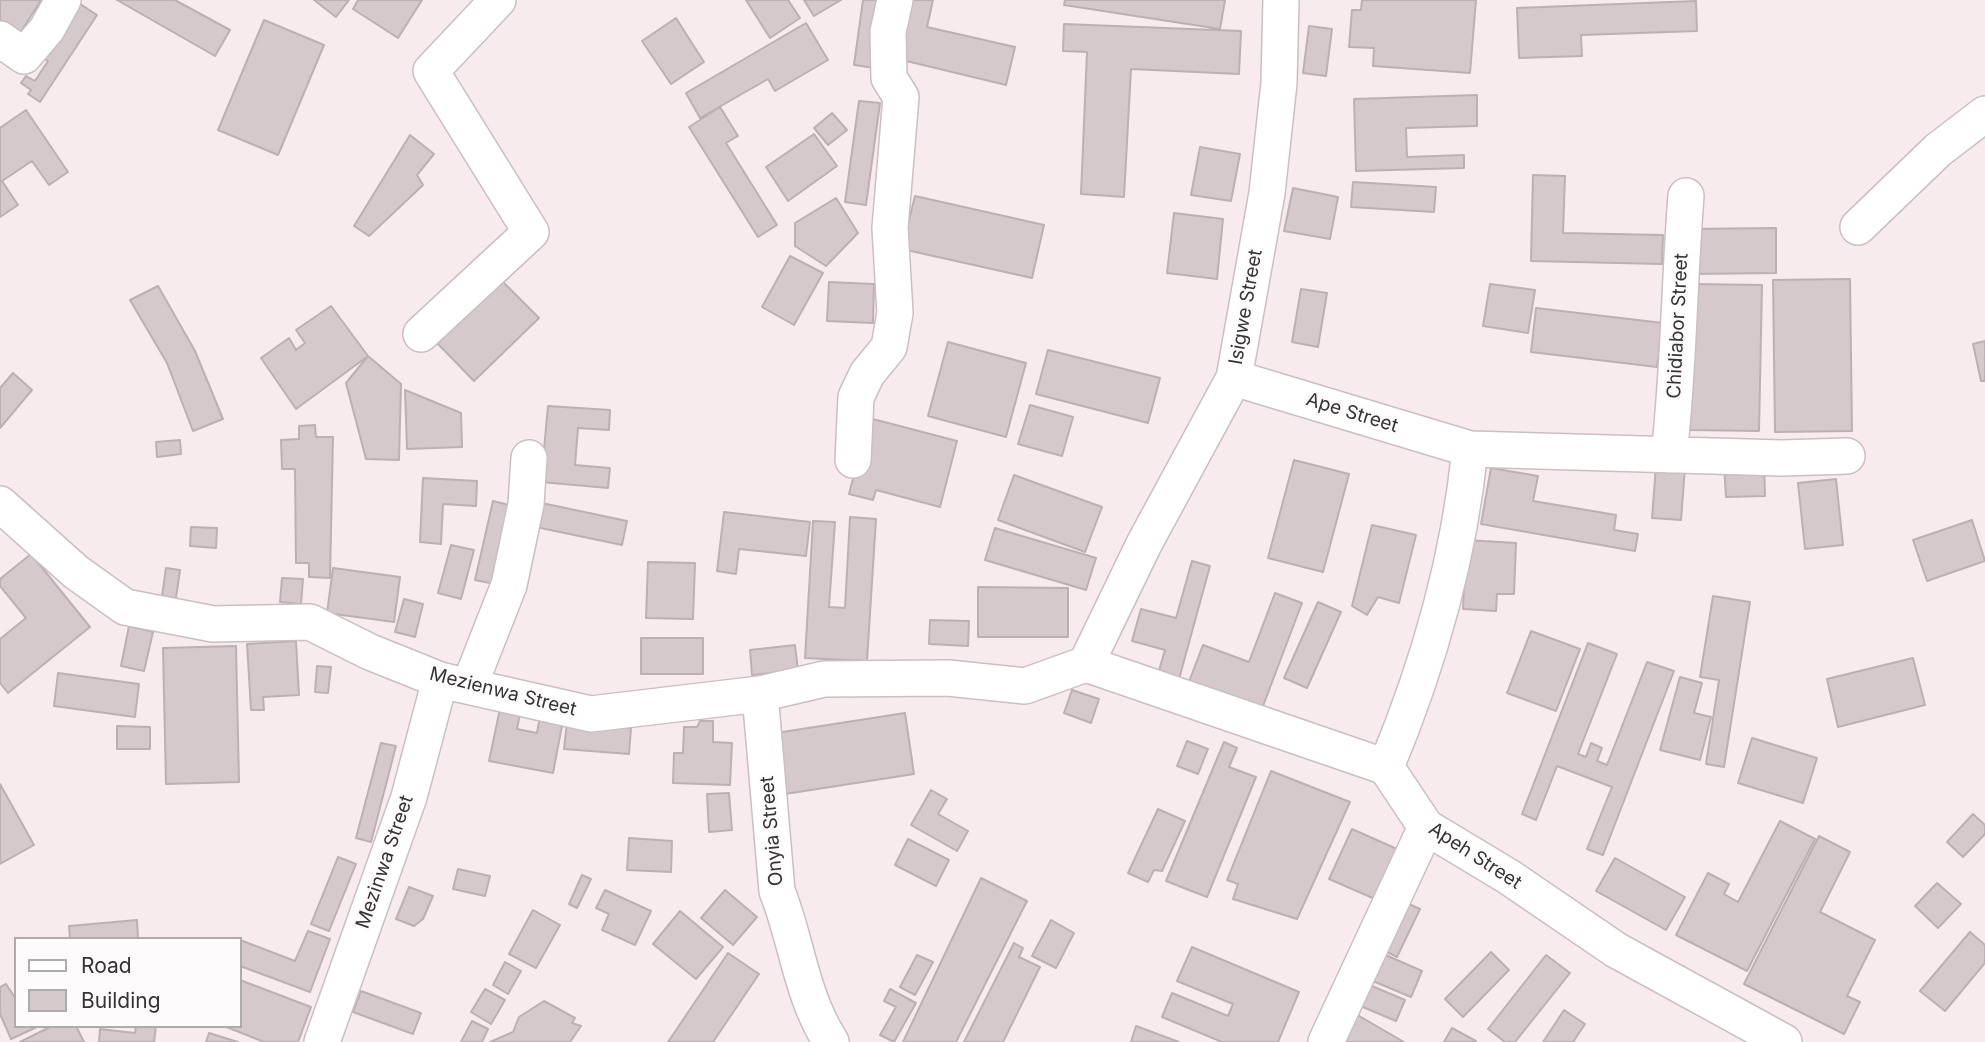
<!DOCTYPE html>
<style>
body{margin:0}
#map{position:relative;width:1985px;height:1042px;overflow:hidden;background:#f7ebed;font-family:Inter,sans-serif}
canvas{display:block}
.legend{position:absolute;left:14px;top:937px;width:228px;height:91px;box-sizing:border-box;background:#fdfbfb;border:2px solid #aeabab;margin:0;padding:9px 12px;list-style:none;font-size:21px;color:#373334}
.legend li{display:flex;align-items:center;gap:14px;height:35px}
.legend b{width:35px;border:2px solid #aeabab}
</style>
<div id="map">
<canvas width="1985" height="1042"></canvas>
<ul class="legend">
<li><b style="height:9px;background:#fff"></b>Road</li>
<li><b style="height:19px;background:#d5c9cc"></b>Building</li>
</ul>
</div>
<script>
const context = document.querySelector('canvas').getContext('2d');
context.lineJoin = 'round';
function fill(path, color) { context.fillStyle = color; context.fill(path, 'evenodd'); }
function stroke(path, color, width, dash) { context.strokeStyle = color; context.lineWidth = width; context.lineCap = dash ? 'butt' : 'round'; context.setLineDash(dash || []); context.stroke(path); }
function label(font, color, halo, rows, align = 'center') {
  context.font = font + ' Inter,sans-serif'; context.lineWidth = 5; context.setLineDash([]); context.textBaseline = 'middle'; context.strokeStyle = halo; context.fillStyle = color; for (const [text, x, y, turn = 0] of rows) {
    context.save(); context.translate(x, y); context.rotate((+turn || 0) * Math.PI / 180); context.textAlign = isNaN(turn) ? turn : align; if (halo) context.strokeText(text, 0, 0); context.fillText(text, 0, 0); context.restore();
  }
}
const building = new Path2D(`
 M0 0H41L19 35 0 24Z
 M74 0 97 15 40 102 28 94 31 90 21 83 26 76 35 81 48 61 39 55Z
 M117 0H175L230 30 215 56Z
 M314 0H349L336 17Z
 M358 0H422L398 38 353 9Z
 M746 0H788L800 18 770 38Z
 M804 0H841L814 16Z
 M863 0H884L875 68 854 65Z
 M908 0H933L927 27 1015 47 1006 85 894 58Z
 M1065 0H1225L1220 29 1064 5Z
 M1362 0H1476L1470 73 1373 66 1374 48 1349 47 1352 10H1361Z
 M1696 1 1697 31 1581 35 1582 56 1519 58 1517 8Z
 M676 18 704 62 671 84 642 41Z
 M264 20 324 45 278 155 218 130Z
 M806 23 828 60 775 91 768 79 700 118 686 93Z
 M1064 24 1241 31 1239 74 1131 69 1124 197 1081 194 1087 52 1063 51Z
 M1309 26 1332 29 1326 76 1303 73Z
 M1477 95V126L1406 128 1407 157 1464 155V168L1356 171 1354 99Z
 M859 101 880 103 866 205 845 202Z
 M720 107 738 136 726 143 777 225 758 237 689 127Z
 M26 110 68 172 49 185 32 161 2 181 18 205 0 217V128Z
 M832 113 847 130 828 145 814 128Z
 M814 134 837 166 788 201 766 167Z
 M410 135 434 154 417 175 423 185 369 236 354 226Z
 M1200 147 1240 154 1231 201 1191 195Z
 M1533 175 1565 176 1563 233 1663 235 1662 264 1531 261Z
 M1353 182 1436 187 1434 212 1351 207Z
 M1293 188 1338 197 1330 239 1284 231Z
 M915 196 1044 225 1032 278 902 249Z
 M836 198 858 233 826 266 795 246V223Z
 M1174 213 1223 219 1217 279 1167 273Z
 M1776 228V273L1689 274V229Z
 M790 256 823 273 794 325 762 307Z
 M1850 279 1852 431 1775 432 1773 280Z
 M501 280 539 318 474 381 437 343Z
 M829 282 874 284 873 323 827 321Z
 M1490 284 1535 290 1528 333 1483 326Z
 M1693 284 1762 285 1759 431 1690 430Z
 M158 286 195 351 223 419 193 431 167 363 130 300Z
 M1301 289 1327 293 1318 347 1292 342Z
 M331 306 368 356 296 409 261 358 289 338 296 350 305 343 296 330Z
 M1536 308 1663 323 1657 367 1531 352Z
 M1985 341V381H1981L1973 344Z
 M948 342 1026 363 1006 437 928 416Z
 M1048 350 1160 378 1148 423 1036 394Z
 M368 356 401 384 399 460 366 459 346 383Z
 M13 373 32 390 0 428V388Z
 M405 390 461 413 462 447 407 449Z
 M1030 405 1073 417 1062 456 1018 444Z
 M548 406 610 410 609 430 578 428 575 465 610 468 608 488 541 482Z
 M869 418 957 441 940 507 876 490 873 500 849 494Z
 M315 425 316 437H333L330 578 309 577V563H296L295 469H282L281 440 299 439V426Z
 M180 440 181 454 157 457 156 442Z
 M1294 460 1349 474 1323 572 1268 558Z
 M1764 461 1765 496 1726 497 1724 463Z
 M1656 465 1685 467 1681 520 1652 518Z
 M1491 468 1538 476 1533 501 1616 515 1614 530 1638 534 1635 551 1481 524Z
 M1014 475 1102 507 1085 552 998 520Z
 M423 478 477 481 476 506 443 504 441 544 420 542Z
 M1836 479 1843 545 1805 549 1798 483Z
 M493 501 513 506 495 584 475 580Z
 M537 502 627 521 622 545 531 526Z
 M724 512 810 522 806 556 739 549 736 574 717 571Z
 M850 517 876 519 867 661 805 658 813 521 835 522 829 607 845 608Z
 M1972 520 1985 561 1927 581 1913 540Z
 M1372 525 1416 535 1399 603 1378 597 1367 615 1352 606Z
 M191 527 217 528 216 548 190 546Z
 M995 528 1096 558 1086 590 985 560Z
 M1466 540 1516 543 1514 594H1497L1496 611 1463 609Z
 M451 545 474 550 461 599 438 593Z
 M31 554 90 627 8 693 0 683V639L26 618 0 586V579Z
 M1192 561 1210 566 1179 679 1158 674 1165 650 1132 641 1141 609 1176 618Z
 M648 562 695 563 693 619 646 618Z
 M166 568 180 570 176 598 162 596Z
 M333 568 400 577 394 622 327 613Z
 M282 578 303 579 301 604 280 602Z
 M978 587 1068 588V637H978Z
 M1275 593 1302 603 1260 714 1187 687 1203 645 1249 662Z
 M1713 596 1750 602 1724 767 1706 764 1719 680 1700 677Z
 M404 599 423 604 415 637 395 632Z
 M1318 602 1341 612 1307 688 1284 678Z
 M930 620 969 621 968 646 929 644Z
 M129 626 153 632 144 671 121 666Z
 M1531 631 1580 649 1556 711 1507 693Z
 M641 638H703V674H641Z
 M296 641 299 695 263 697 264 710H251L247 644Z
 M1588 643 1617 654 1578 754 1586 757 1591 743 1602 748 1597 761 1607 765 1647 662 1674 671 1603 855 1587 849 1612 787 1557 766 1536 820 1522 814Z
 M795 645 798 670 752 675 750 650Z
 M236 646 239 782 166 784 163 648Z
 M1913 658 1925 705 1838 727 1827 679Z
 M317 666 331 667 328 693 315 692Z
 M58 673 139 684 135 717 54 706Z
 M1680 677 1702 683 1694 713 1711 717 1700 760 1660 750Z
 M1072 690 1099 699 1091 723 1064 713Z
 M501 704 521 708 517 729 537 733 541 711 564 715 553 773 489 761Z
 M905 713 914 774 785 794 776 733Z
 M700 721H713V742L732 743 730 785 673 783 674 753H683L684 727H697Z
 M567 722 631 728 629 754 564 749Z
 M117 726 150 727V749H117Z
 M1752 738 1817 758 1803 803 1738 783Z
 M1187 741 1208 749 1198 774 1177 766Z
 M1224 742 1237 748 1229 767 1256 777 1207 897 1166 881Z
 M381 743 396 746 371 842 356 838Z
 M1271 771 1350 802 1297 919 1233 899 1238 884 1227 880Z
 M0 784 34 845 0 864Z
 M931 790 947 799 938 814 968 831 957 851 911 825Z
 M729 793 732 830 709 832 707 794Z
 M1158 809 1185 821 1162 871 1154 870 1148 882 1128 873Z
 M1973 814 1985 825V834L1963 857 1947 842Z
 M1780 821 1815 839 1747 971 1676 935 1708 873 1729 884 1724 894 1738 902Z
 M1352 829 1397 849 1375 899 1329 879Z
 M1819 836 1850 852 1820 912 1875 940 1847 996 1860 1002 1844 1034 1744 984Z
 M629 838 672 841 671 872 627 870Z
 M908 839 949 860 936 886 895 865Z
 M338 857 356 864 329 931 311 924Z
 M1615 858 1685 897 1666 930 1596 891Z
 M458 869 490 876 485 896 453 889Z
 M582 875 591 879 577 908 569 904Z
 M981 878 1027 901 956 1042H903Z
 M1937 883 1961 904 1938 928 1915 906Z
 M409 887 433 896 423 919 414 926 396 919Z
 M605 890 651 911 635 945 602 930 609 914 596 908Z
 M725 890 757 917 733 945 701 918Z
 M1398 899 1420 909 1397 957 1375 946Z
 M533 910 560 925 536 968 509 954Z
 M680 911 723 947 696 979 653 944Z
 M137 920 138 939H70L69 926Z
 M1051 920 1074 933 1056 968 1032 956Z
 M308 931 330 939 310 992 240 966V940L295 961Z
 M1970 932 1985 945V963L1945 1011 1920 991Z
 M1014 943 1023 948 1019 957 1040 967 1003 1042H964Z
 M1192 947 1299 992 1278 1042H1222L1162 1017 1172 993 1228 1016 1233 1004 1177 981Z
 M1372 949 1422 971 1411 997 1361 976Z
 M1491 952 1509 970 1463 1017 1445 999Z
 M728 953 759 974 713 1042H668Z
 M917 955 933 962 915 995 900 987Z
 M1546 955 1570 973 1515 1042H1505L1488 1029Z
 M505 962 521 971 508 994 493 985Z
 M240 980 311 1007 298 1042H264L224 1026H240Z
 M1360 981 1405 1000 1396 1021 1351 1002Z
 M6 984 16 999V1026H39L11 1039 0 1014V987Z
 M485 989 505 1000 491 1024 471 1012Z
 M890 989 916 1003 894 1042 880 1035 896 1007 884 1001Z
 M361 991 421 1013 413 1034 353 1012Z
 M544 1001 575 1018 572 1023 581 1026 570 1042H490L513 1032 519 1017Z
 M1564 1010 1585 1024 1573 1042H1543Z
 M1354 1013 1404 1042H1337Z
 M472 1021 488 1029 482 1042H461Z
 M52 1026H76L84 1042H20Z
 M136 1026H156L154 1042H99L100 1029 135 1033Z
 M1136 1026 1179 1042H1131Z
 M1452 1028 1476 1041 1475 1042H1444Z
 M209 1033 238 1042H206Z`);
fill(building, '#d5c9cc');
stroke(building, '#bcb0b3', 2);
const street = new Path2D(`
 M0 39 24 56 47 29 63 0
 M1858 227 1938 150 1985 114
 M421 334 531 232 431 71 498 0
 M1234 378 1470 449 1782 458 1847 456
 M1669 455C1679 369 1679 283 1686 196
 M853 460 856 397 867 374 889 347 895 313 890 228 901 97 889 78 888 32 895 0
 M0 504 76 572 125 607 213 624 310 622 370 652 440 680 591 714 760 694 824 679 948 678 1025 686 1086 664
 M1086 664 1386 767 1426 827 1509 877 1616 950 1784 1042
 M1086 664 1144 544 1234 378 1267 193 1279 83 1281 0
 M470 684 509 585 526 504 529 458
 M760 694 777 891C797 941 801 996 831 1042
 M1386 767C1429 664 1459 560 1470 449
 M322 1042 409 797 440 680
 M1326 1042 1426 827`);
stroke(street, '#cabfc1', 38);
stroke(street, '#fff', 35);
label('19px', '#373334', '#fdfbfb', [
 ["Isigwe Street",1246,307,-80],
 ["Chidiabor Street",1678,326,-87],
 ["Ape Street",1352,413,17],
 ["Mezienwa Street",503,692,14],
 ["Onyia Street",772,831,-95],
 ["Apeh Street",1475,856,33],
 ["Mezinwa Street",385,862,-71]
]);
</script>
